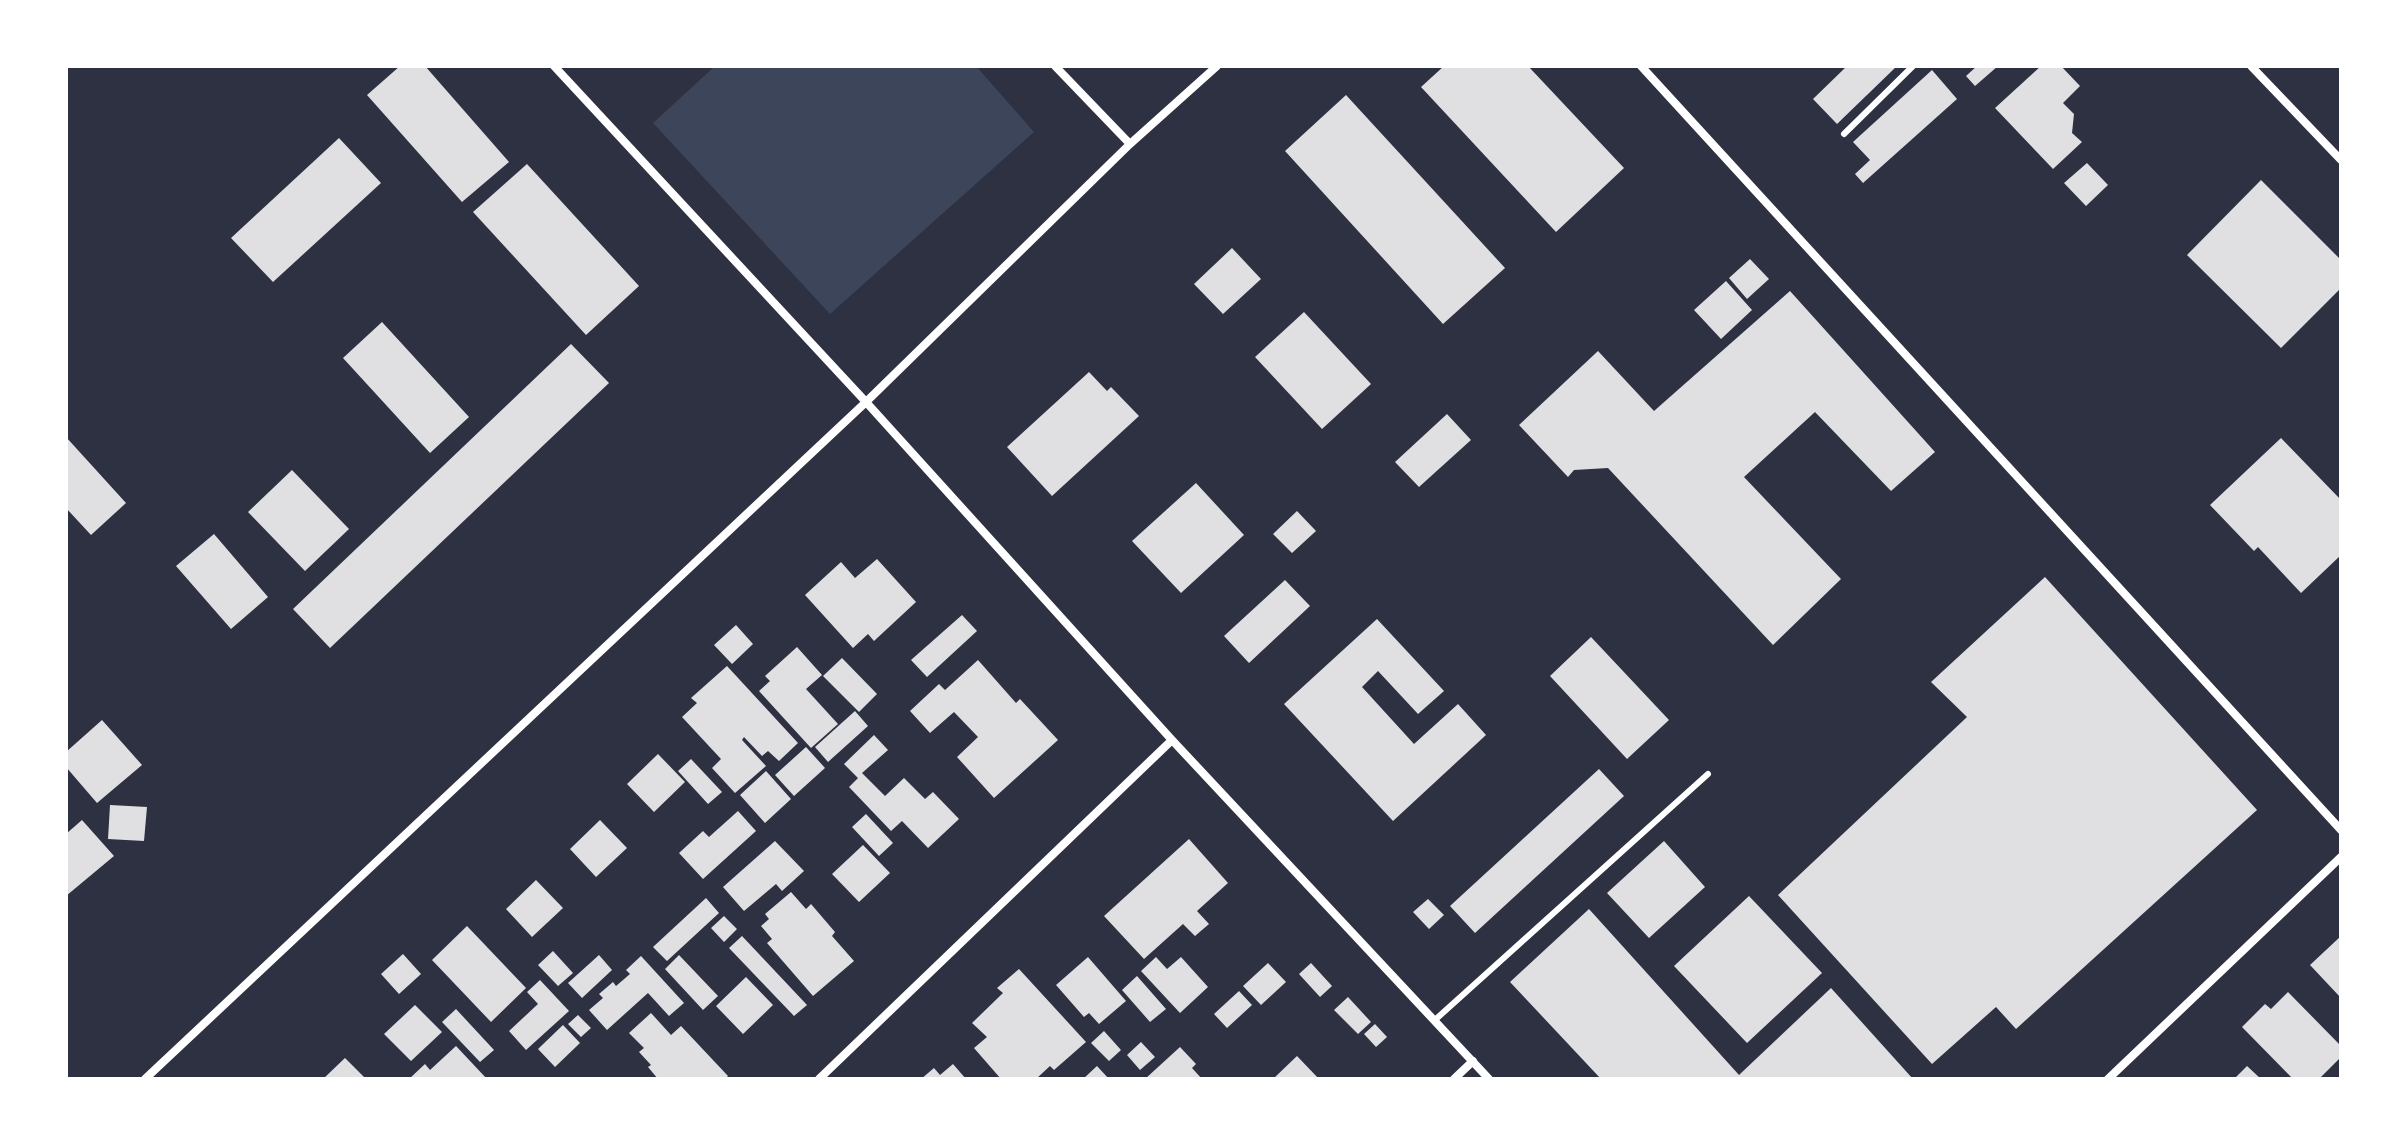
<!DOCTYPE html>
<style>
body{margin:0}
#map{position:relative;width:2407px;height:1145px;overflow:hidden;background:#2d3142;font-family:Cabin,sans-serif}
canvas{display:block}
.frame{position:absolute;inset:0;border:68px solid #fff;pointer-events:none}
</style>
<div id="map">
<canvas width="2407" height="1145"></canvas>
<div class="frame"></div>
</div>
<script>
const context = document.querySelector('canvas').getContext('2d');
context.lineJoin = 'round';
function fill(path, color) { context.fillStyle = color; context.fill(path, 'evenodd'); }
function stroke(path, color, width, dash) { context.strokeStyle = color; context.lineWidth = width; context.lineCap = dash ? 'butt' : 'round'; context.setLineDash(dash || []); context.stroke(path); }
fill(new Path2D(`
 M715 66H976L1034 132 830 314 653 123Z`), '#3c4559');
fill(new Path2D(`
 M400 66H425L509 162 462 202 367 95Z
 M1444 66H1528L1624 168 1556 232 1421 87Z
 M1847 66H1897L1837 124 1813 99Z
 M1977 66H1998L1975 86 1966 76Z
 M2041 66H2061L2080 86 2063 103 2074 114 2072 133 2082 142 2053 169 1995 108Z
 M1932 70 1957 99 1863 183 1855 174 1870 160 1853 142Z
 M1346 95 1505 268 1443 324 1285 151Z
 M339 138 381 183 273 282 231 238Z
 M2087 163 2108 185 2086 206 2064 183Z
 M527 164 639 286 586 335 473 212Z
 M2261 180 2341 260V288L2281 348 2187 255Z
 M1232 248 1261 279 1223 314 1194 284Z
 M1750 259 1769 279 1747 299 1729 278Z
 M1726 281 1752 310 1721 339 1694 310Z
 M1790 291 1935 452 1891 491 1815 412 1744 477 1841 579 1773 645 1608 468 1574 470 1568 477 1519 425 1598 351 1654 411Z
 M1304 312 1371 384 1322 429 1255 357Z
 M382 322 469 417 430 453 343 358Z
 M571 344 609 383 330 648 293 609Z
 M1089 372 1107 391 1111 387 1139 416 1052 496 1007 447Z
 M1447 414 1471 440 1419 487 1395 462Z
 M66 437 126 503 91 535 66 508Z
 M2281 438 2341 500V555L2301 593 2258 547 2254 551 2210 505Z
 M292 470 349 529 305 571 248 512Z
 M1196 483 1244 535 1181 593 1132 541Z
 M1297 511 1316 531 1292 553 1273 534Z
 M214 534 268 597 231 629 176 566Z
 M877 559 916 602 874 641 868 634 853 648 805 595 841 562 855 578Z
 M2045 577 2257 810 2016 1029 1996 1007 1932 1064 1778 895 1967 717 1931 682Z
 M1285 580 1310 606 1249 663 1224 636Z
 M962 615 977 631 927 677 911 660Z
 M1377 619 1444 691 1418 714 1378 671 1362 687 1414 744 1458 704 1486 735 1393 821 1284 704Z
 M736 625 753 644 732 664 714 645Z
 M1591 637 1669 720 1627 759 1550 676Z
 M797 647 822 675 806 689 838 724 811 748 759 691 770 681 765 676Z
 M842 658 877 694 859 712 823 676Z
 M978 660 1016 703 1020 699 1058 740 994 798 957 757 978 737 954 712 930 733 910 711 939 684 945 690Z
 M727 666 798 743 779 761 768 751 762 756 744 737 742 740 766 766 735 793 712 768 721 759 682 717 697 703 691 698Z
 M855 711 868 726 828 762 815 747Z
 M102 720 142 765 97 803 66 767V752Z
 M874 735 888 750 862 773 885 796 904 778 925 799 933 792 959 819 928 848 902 821 891 831 849 787 858 778 844 764Z
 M806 747 825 768 794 796 775 775Z
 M658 754 685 782 654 812 627 784Z
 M691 759 722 792 708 804 678 771Z
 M1599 769 1624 796 1475 933 1450 906Z
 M766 771 791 799 765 823 740 795Z
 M110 805 147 807 144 841 108 839Z
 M738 811 756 831 703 879 679 853 703 831 709 837Z
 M866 814 893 843 879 856 852 827Z
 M82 820 114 856 66 896V834Z
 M600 820 627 848 596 877 570 849Z
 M1189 839 1228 883 1197 911 1209 924 1195 936 1183 924 1144 959 1104 916Z
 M775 841 804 871 782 891 776 884 744 911 723 887Z
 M1664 841 1705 887 1649 938 1607 893Z
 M863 845 890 873 859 902 832 874Z
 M536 880 563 908 532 937 506 909Z
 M791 892 806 909 811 904 835 932 832 936 854 961 813 996 767 943 772 939 761 926 769 919 765 914Z
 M1749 896 1822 973 1747 1043 1674 966Z
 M706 898 719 913 667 961 653 947Z
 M1428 899 1444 915 1429 929 1413 912Z
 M1589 909 1739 1075 1831 988 1913 1079H1601L1510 982Z
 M724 916 737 929 724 942 711 928Z
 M467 926 526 988 491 1022 432 960Z
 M742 936 807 1005 794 1016 729 948Z
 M2341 936V998L2310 965Z
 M553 951 573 973 558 986 538 965Z
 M403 954 421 974 399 994 381 974Z
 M599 955 612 970 582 998 568 983Z
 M679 955 718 996 703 1010 665 969Z
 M641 956 684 1003 669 1016 648 993 607 1030 589 1010 603 998 599 994 613 982 616 986 630 974 626 970Z
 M1088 957 1126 1001 1099 1024 1089 1013 1084 1017 1056 985Z
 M1156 957 1167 969 1181 957 1208 987 1180 1013 1141 971Z
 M1268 963 1286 982 1261 1005 1243 986Z
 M1311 963 1332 986 1320 997 1299 974Z
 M1019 969 1086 1042 1054 1070 1050 1066 1036 1079H1001L974 1048 987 1037 972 1023 1003 993 997 988Z
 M1137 976 1166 1009 1150 1022 1122 990Z
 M746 977 773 1005 743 1034 716 1006Z
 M540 980 569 1011 526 1050 509 1031 538 1004 527 992Z
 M1239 991 1252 1005 1227 1028 1214 1014Z
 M2288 992 2341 1046V1057L2319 1079H2293L2242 1027 2265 1004 2271 1009Z
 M1348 997 1371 1022 1358 1034 1334 1010Z
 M415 1005 442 1032 411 1061 384 1034Z
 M456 1009 494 1050 480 1062 442 1022Z
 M651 1013 671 1035 681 1026 728 1076 725 1079H658L648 1067 651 1065 639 1052 644 1048 629 1033Z
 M578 1015 591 1028 581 1037 568 1024Z
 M1375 1024 1387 1037 1376 1047 1364 1034Z
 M563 1025 580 1043 555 1067 538 1049Z
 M1104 1031 1121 1050 1109 1061 1091 1043Z
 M1141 1042 1155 1057 1140 1070 1127 1055Z
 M456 1046 487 1079H409L425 1064 430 1070Z
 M1180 1047 1196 1064 1192 1068 1202 1079H1145Z
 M1297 1056 1319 1079H1273Z
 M345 1058 366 1079H323Z
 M953 1064 966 1079H921L934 1068 940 1075Z
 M1097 1066 1109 1079H1083Z
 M2247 1066 2261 1079H2234Z`), '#e0e0e3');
stroke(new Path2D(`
 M1844 134 1913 66
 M1436 1019 1708 774`), '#fff', 6);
stroke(new Path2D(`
 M554 66 866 402 1172 740 1489 1079
 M1055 66 1130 144
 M1641 66 2341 830
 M2251 66 2341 160
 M145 1079 866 402 1130 144 1217 66
 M819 1079 1172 740
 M1454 1079 1473 1061
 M2108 1079 2341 857`), '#fff', 8);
</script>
